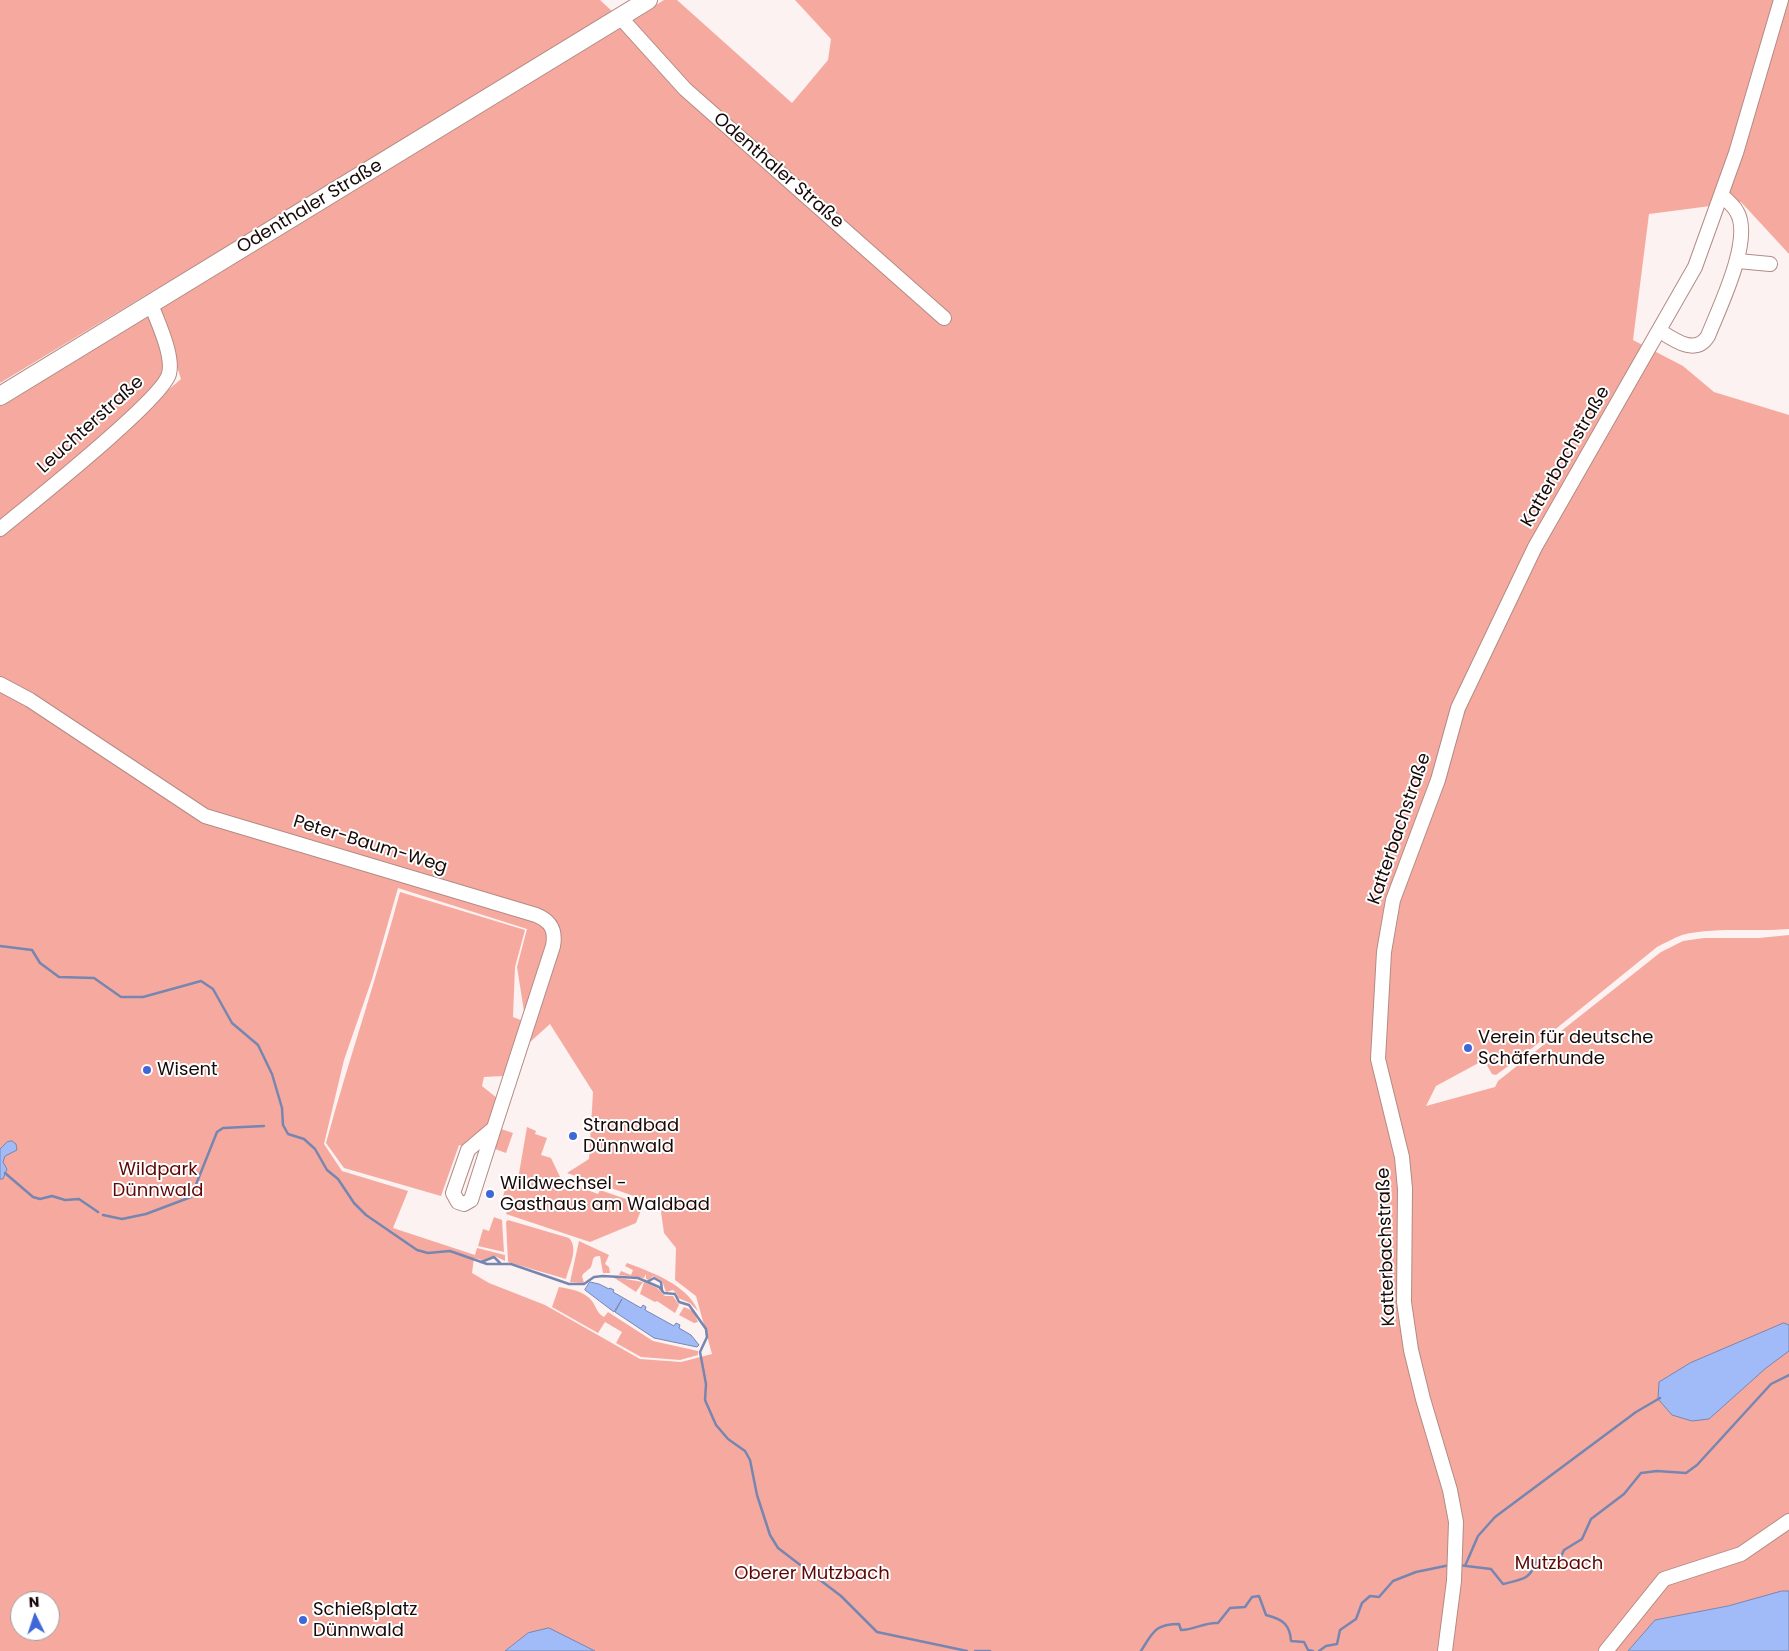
<!DOCTYPE html>
<meta charset="utf-8">
<style>
body{margin:0}
#map{position:relative;width:1789px;height:1651px;overflow:hidden;background:#fbf2f1;font-family:Poppins,sans-serif}
canvas{display:block}
.north{position:absolute;left:10px;top:1591px;width:50px;height:50px;box-sizing:border-box;background:#fff;border:1px solid #a29d9c;border-radius:50%;rotate:356deg;font-size:14px;font-weight:700;line-height:20px;text-align:center;color:#170a08}
.north::after{content:'';display:block;margin:auto;width:18px;height:22px;background:#3f67d8;clip-path:polygon(50% 0,100% 100%,50% 72%,0 100%)}
</style>
<div id="map">
<canvas width="1789" height="1651"></canvas>
<div class="north">N</div>
</div>
<script>
const context = document.querySelector('canvas').getContext('2d');
context.lineJoin = 'round';
function fill(path, color) { context.fillStyle = color; context.fill(path, 'evenodd'); }
function stroke(path, color, width, dash) { context.strokeStyle = color; context.lineWidth = width; context.lineCap = dash ? 'butt' : 'round'; context.setLineDash(dash || []); context.stroke(path); }
function label(font, color, halo, rows, align = 'center') {
  context.font = font + ' Poppins,sans-serif'; context.lineWidth = 4; context.setLineDash([]); context.textBaseline = 'middle'; context.strokeStyle = halo; context.fillStyle = color; for (const [text, x, y, turn = 0] of rows) {
    context.save(); context.translate(x, y); context.rotate((+turn || 0) * Math.PI / 180); context.textAlign = isNaN(turn) ? turn : align; if (halo) context.strokeText(text, 0, 0); context.fillText(text, 0, 0); context.restore();
  }
}
fill(new Path2D(`
 M0 0H600L614 13 0 383Z
 M664 0H677L792 103 828 60 831 39 795 0H1789V254L1741 202 1649 214 1633 340 1683 366 1714 392 1789 415V929C1755 932 1715 927 1682 935 1674 938 1665 943 1657 947L1526 1053 1496 1075 1492 1074 1484 1060 1436 1086 1426 1106 1495 1087 1498 1081 1661 952 1683 941 1704 938H1759L1789 935V1591L1728 1606 1656 1620 1628 1651H595L528 1633 505 1651H0V534L181 379 158 309ZM398 888 527 929 517 967 529 1043 550 1024 593 1092 589 1159 567 1173 660 1205 664 1233 676 1248 675 1280 696 1296 712 1354 681 1362 640 1359 545 1305 489 1283 472 1273 474 1258 482 1260 495 1256 505 1261V1255L477 1248 475 1255 393 1228 408 1191 342 1171 324 1144 344 1060 372 979ZM20 1601H50V1631H20Z
 M150 314 165 359 158 384 118 422 0 523V406Z
 M400 892 525 930 515 967 513 1017 523 1021 504 1076 484 1077 482 1086 497 1098 489 1125 465 1147 459 1145 441 1196 344 1168 326 1143C349 1059 377 977 400 892Z
 M527 1127 536 1131 535 1134 547 1138 541 1155 551 1158 562 1181 557 1196 563 1181 598 1194 600 1190 643 1205 636 1223 590 1242 506 1214 511 1199 503 1196 506 1187 517 1185Z
 M501 1129 513 1133 506 1153 495 1149Z
 M494 1217 502 1220 504 1252 478 1246 483 1229 489 1231Z
 M508 1220 569 1238C579 1248 569 1267 566 1279L508 1262 506 1222Z
 M579 1241 609 1255 605 1264 609 1267 610 1273H603L600 1256C591 1256 594 1260 591 1267 589 1270 584 1272 582 1276L584 1283 570 1282Z
 M627 1263C651 1272 688 1285 698 1311L690 1303 678 1298 677 1294 673 1290 666 1292 662 1281 653 1276 649 1280 646 1279V1274L644 1278 619 1275 621 1271 631 1275 633 1270 625 1266Z
 M613 1277 643 1282 636 1292Z
 M644 1282 657 1288 665 1296H673L679 1305 675 1313 657 1301 655 1302 640 1294Z
 M559 1287C571 1289 584 1291 592 1301 597 1308 596 1312 604 1317L608 1312 653 1341 698 1351V1355L680 1360 641 1357 616 1343 622 1332 605 1322 598 1333 552 1307Z
 M684 1307 693 1311 698 1322 694 1323 679 1315Z`), '#f6aa9f');
const water = new Path2D(`
 M12 1141 16 1144 17 1150 5 1156 3 1162 7 1169 3 1179H0V1149L7 1142Z
 M590 1282 599 1284 609 1289 610 1288 614 1290 613 1292 641 1308 643 1305 646 1307 645 1310 674 1326 676 1323 680 1325 679 1328 691 1335 699 1345 697 1347 654 1338 615 1312 622 1299 614 1312 585 1290Z
 M1784 1323 1789 1325V1351L1766 1368 1709 1419 1692 1421 1672 1415 1658 1399 1659 1382 1690 1363Z
 M1782 1591H1789V1651H1628L1655 1620 1728 1606Z
 M549 1628 595 1651H505L528 1633Z`);
fill(water, '#a0bbf8');
stroke(water, '#7786b0', 1);
stroke(new Path2D(`
 M0 946 32 950 40 963 59 977 94 978 121 997H143L201 981 213 989 232 1023 258 1045 272 1074 282 1108 283 1125 288 1134 304 1139 315 1149 327 1170 338 1179 354 1203 366 1215 417 1250 428 1253 450 1251 487 1264H511L569 1284H584L594 1277 603 1276 638 1278 659 1287 664 1293 675 1294 679 1302 689 1305 706 1329 707 1337 700 1352 706 1384 705 1400 716 1425 728 1439 745 1451 750 1460 757 1495 770 1535 778 1548 841 1596 877 1632 967 1651
 M5 1173 33 1197 40 1199 52 1196 65 1200 79 1199 98 1212
 M103 1215 122 1219 146 1214 191 1197 217 1132 223 1128 264 1126
 M481 1262 494 1257 500 1263
 M647 1282 654 1278 661 1282 662 1291
 M1458 1565 1491 1569 1503 1584C1523 1579 1530 1580 1537 1560L1552 1558 1559 1561 1564 1550 1582 1539 1591 1519 1624 1494 1641 1473 1657 1471 1686 1473 1697 1465 1771 1384 1789 1375
 M1465 1566 1478 1536 1495 1517 1636 1412 1660 1398
 M975 1651H990
 M1141 1651C1153 1632 1155 1624 1179 1624L1181 1630C1195 1630 1204 1622 1218 1623L1230 1608 1245 1607 1252 1597 1259 1596 1266 1615C1282 1619 1290 1624 1291 1641L1304 1642 1308 1650 1313 1651
 M1319 1651 1326 1646 1337 1644 1340 1630 1356 1619 1362 1603 1370 1596 1379 1597 1393 1581 1416 1572 1450 1565`), '#7786b0', 2.5);
const minor = new Path2D(`
 M620 17 685 89 944 318
 M1738 261 1770 264
 M1660 331C1674 340 1696 356 1708 336 1719 308 1753 240 1737 212 1734 206 1727 200 1721 195
 M0 529C29 505 162 400 169 374 174 355 157 321 151 304
 M0 684 30 700 205 816 536 915C551 921 556 930 553 946L494 1128
 M494 1128 471 1200 464 1204 458 1202 453 1193 468 1150Z
 M1445 1651 1454 1581 1456 1522 1450 1490 1423 1399 1411 1350 1404 1302 1405 1189 1402 1157 1378 1059 1384 952 1393 900 1438 780 1458 708 1535 547 1695 267 1736 153 1781 0
 M1606 1651 1664 1579 1741 1554 1789 1521`);
const major = new Path2D(`
 M0 396 648 0`);
stroke(minor, '#b38b85', 16);
stroke(major, '#b38b85', 20);
stroke(minor, '#fff', 14);
stroke(major, '#fff', 18);
for (const [x, y, r, color] of [
 [1468,1048,5,"#3f67d8"],
 [147,1070,5,"#3f67d8"],
 [573,1136,5,"#3f67d8"],
 [490,1194,5,"#3f67d8"],
 [303,1620,5,"#3f67d8"]
]) { const dot = new Path2D(); dot.arc(x, y, r, 0, 2 * Math.PI); context.fillStyle = color; context.fill(dot); stroke(dot, '#fff', 2); }
label('18px', '#170a08', '#fff', [
 ["Odenthaler Straße",778,171,41],
 ["Odenthaler Straße",310,207,-31],
 ["Leuchterstraße",91,425,-42],
 ["Katterbachstraße",1566,457,-60],
 ["Katterbachstraße",1400,829,-71],
 ["Peter-Baum-Weg",370,845,17],
 ["Katterbachstraße",1387,1247,-92]
]);
label('18px', '#170a08', '#fff', [
 ["Verein für deutsche",1478,1038],
 ["Schäferhunde",1478,1059],
 ["Wisent",157,1070],
 ["Strandbad",583,1126],
 ["Dünnwald",583,1147],
 ["Wildwechsel -",500,1184],
 ["Gasthaus am Waldbad",500,1205],
 ["Schießplatz",313,1610],
 ["Dünnwald",313,1631]
], 'left');
label('18px', '#5c0806', '#fff', [
 ["Wildpark",158,1170],
 ["Dünnwald",158,1191],
 ["Mutzbach",1559,1564],
 ["Oberer Mutzbach",812,1574]
]);
</script>
